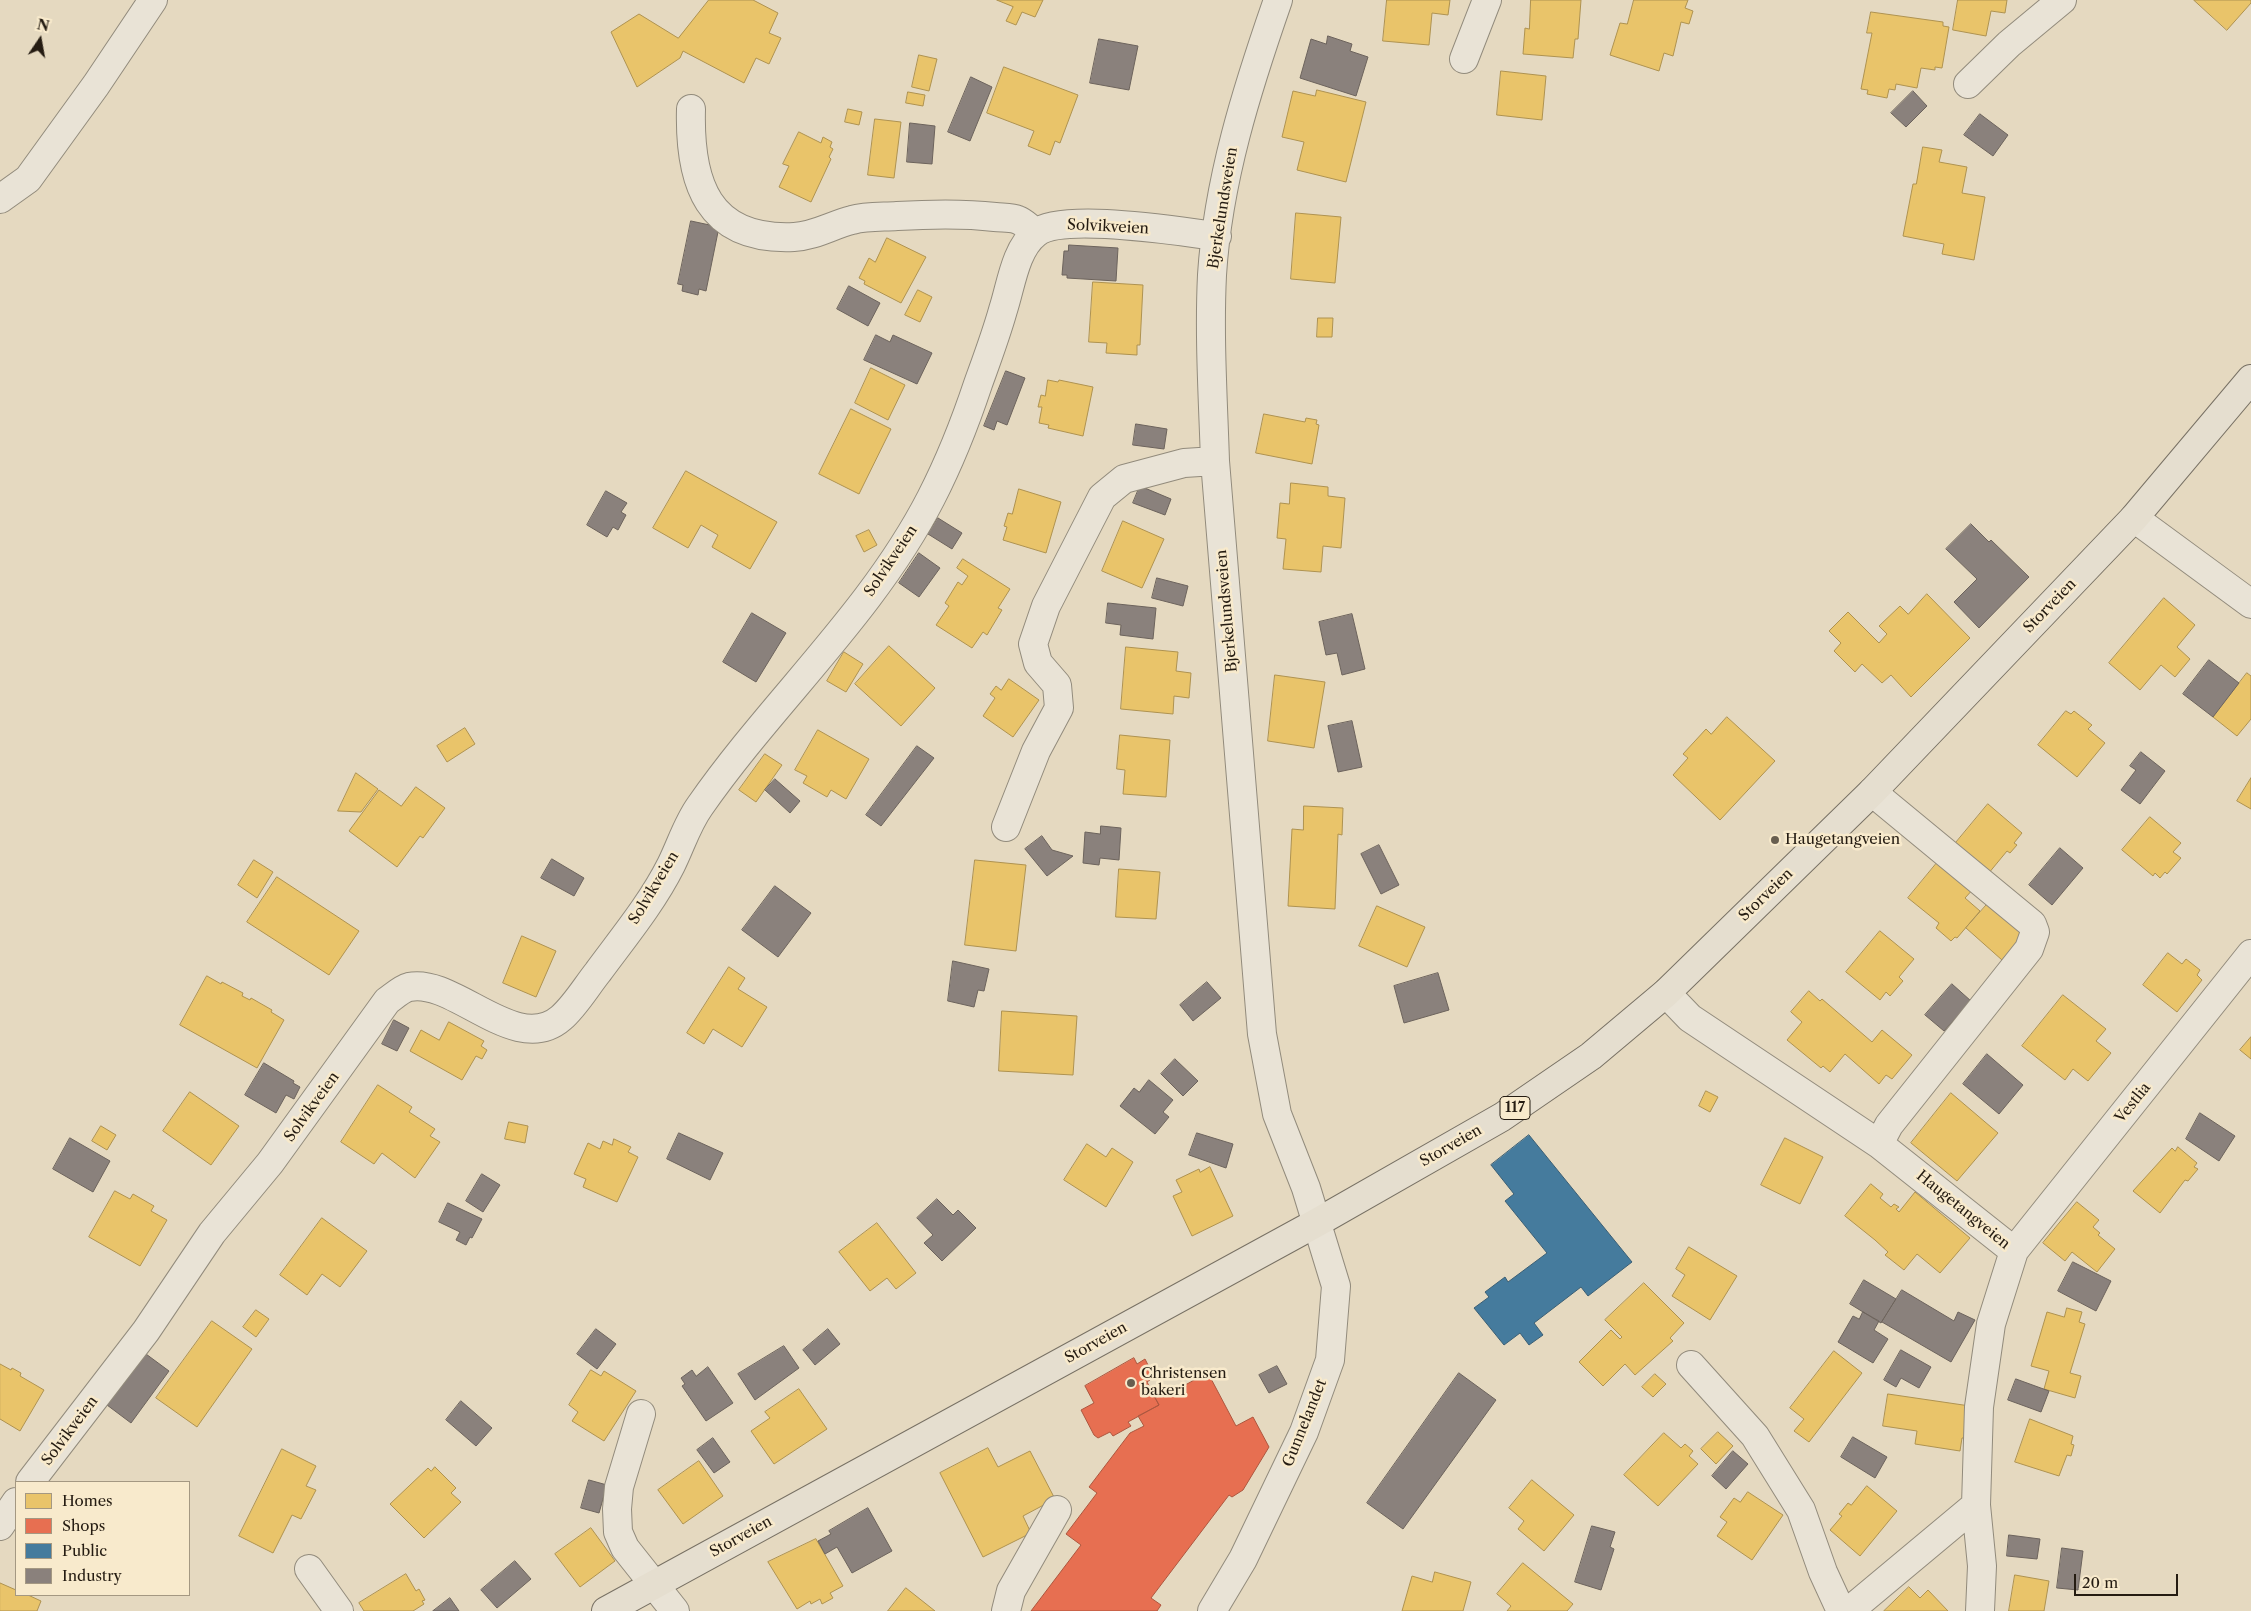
<!DOCTYPE html>
<style>
body{margin:0}
#map{position:relative;width:2251px;height:1611px;overflow:hidden;background:#e5d9c0;font-family:"Libre Caslon Text",serif}
canvas{display:block}
.legend{position:absolute;left:15px;top:1481px;width:175px;height:115px;box-sizing:border-box;background:#f8eacc;border:1px solid #a49882;margin:0;padding:6px 9px;list-style:none;font-size:15px;color:#251c12}
.legend li{display:flex;align-items:center;gap:10px;height:25px}
.legend b{width:25px;border:1px solid #a49882}
.north{position:absolute;left:15px;top:15px;width:50px;height:50px;-webkit-text-stroke:4px #f8eacc;paint-order:stroke;rotate:12deg;font-size:14px;font-weight:700;line-height:20px;text-align:center;color:#251c12}
.north::after{content:'';display:block;margin:auto;width:18px;height:22px;background:#251c12;clip-path:polygon(50% 0,100% 100%,50% 72%,0 100%)}
.scale{position:absolute;left:2074px;top:1574px;width:104px;height:22px;box-sizing:border-box;border:2px solid #251c12;border-top:0;padding-left:6px;font-size:15px;line-height:18px;white-space:nowrap;color:#251c12;-webkit-text-stroke:4px #f8eacc;paint-order:stroke}
</style>
<div id="map">
<canvas width="2251" height="1611"></canvas>
<ul class="legend">
<li><b style="height:14px;background:#e9c46a"></b>Homes</li>
<li><b style="height:14px;background:#e76f51"></b>Shops</li>
<li><b style="height:14px;background:#457b9d"></b>Public</li>
<li><b style="height:14px;background:#8a817c"></b>Industry</li>
</ul>
<div class="north">N</div>
<div class="scale">20 m</div>
</div>
<script>
const context = document.querySelector('canvas').getContext('2d');
context.lineJoin = 'round';
function fill(path, color) { context.fillStyle = color; context.fill(path, 'evenodd'); }
function stroke(path, color, width, dash) { context.strokeStyle = color; context.lineWidth = width; context.lineCap = dash ? 'butt' : 'round'; context.setLineDash(dash || []); context.stroke(path); }
function label(font, color, halo, rows, align = 'center') {
  context.font = font + ' "Libre Caslon Text",serif'; context.lineWidth = 5; context.setLineDash([]); context.textBaseline = 'middle'; context.strokeStyle = halo; context.fillStyle = color; for (const [text, x, y, turn = 0] of rows) {
    context.save(); context.translate(x, y); context.rotate((+turn || 0) * Math.PI / 180); context.textAlign = isNaN(turn) ? turn : align; if (halo) context.strokeText(text, 0, 0); context.fillText(text, 0, 0); context.restore();
  }
}
const homes = new Path2D(`
 M709 0H753L778 13 769 33 781 38 769 64 756 58 744 83 683 51 680 58 637 87 611 32 639 14 678 38Z
 M997 0H1043L1035 17 1022 12 1016 25 1006 21 1013 7Z
 M1387 0H1450L1448 15 1432 13 1429 45 1383 41Z
 M1531 0H1581L1578 39H1575L1573 58 1523 54 1525 28 1529 29Z
 M1634 0H1688L1685 8 1693 11 1689 24 1681 22 1673 56 1664 53 1659 71 1610 55 1620 23 1627 24Z
 M1958 0H2007L2005 13 1991 11 1986 36 1953 30Z
 M2194 0H2251V3L2227 30Z
 M1871 12 1943 22V26L1949 27 1942 68 1935 67V70L1921 68 1917 88 1896 84 1895 90 1889 89 1887 98 1867 94 1868 90 1861 89 1872 33H1867Z
 M919 55 937 59 929 91 912 87Z
 M1004 67 1078 95 1060 143 1055 141 1050 155 1028 146 1034 131 987 113Z
 M1501 71 1546 76 1542 120 1497 115Z
 M1317 90 1366 102 1346 182 1297 170 1304 142 1282 137 1293 91 1315 96Z
 M908 92 925 95 923 106 906 103Z
 M848 109 862 112 859 125 845 122Z
 M875 119 901 122 894 178 868 175Z
 M799 132 821 143 823 137 832 142 830 147 833 149 829 157 831 159 811 202 779 187 789 166 783 164Z
 M1923 147 1942 150 1939 162 1967 167 1962 193 1985 197 1974 260 1942 254 1944 244 1903 236 1913 184H1916Z
 M1296 213 1341 217 1335 283 1291 279Z
 M887 238 926 257 901 303 864 284 865 281 859 278 869 258 875 262Z
 M1093 282 1143 285 1140 345H1137V355L1106 353 1107 343 1089 342Z
 M918 290 932 297 920 322 905 315Z
 M1318 318H1333L1332 337H1317Z
 M871 368 905 385 888 420 855 403Z
 M1048 380 1058 382 1059 380 1093 387 1083 436 1048 428 1049 425 1039 423 1042 407H1038L1041 395 1045 396Z
 M851 409 891 429 859 494 819 474Z
 M1264 414 1305 422 1306 418 1317 420 1316 424 1319 425 1312 464 1256 453Z
 M686 471 777 522 750 569 712 547 718 535 701 525 688 548 653 528Z
 M1291 483 1328 487V496L1345 498 1341 548 1323 546 1321 572 1283 569 1286 539 1277 538 1280 503 1289 504Z
 M1019 489 1061 502 1046 553 1003 540 1007 527 1004 526 1008 513 1012 514Z
 M1123 521 1164 539 1142 588 1102 571Z
 M869 530 877 545 864 552 856 536Z
 M963 559 1010 589 998 608 1002 610 987 635 983 632 972 648 936 625 949 606 945 603 958 582 962 585 968 576 957 568Z
 M1927 594 1970 638 1911 697 1891 675 1882 683 1862 664 1855 672 1834 651 1841 643 1829 631 1848 612 1879 643 1887 634 1879 626 1900 606 1908 614Z
 M2164 598 2195 625 2177 647 2190 659 2175 677 2161 665 2140 690 2109 663Z
 M889 646 935 688 901 726 855 684Z
 M1126 647 1178 652 1176 671 1191 673 1189 698 1174 696 1173 714 1121 709Z
 M844 652 863 664 846 692 827 681Z
 M2247 673 2251 676V719L2237 736 2213 717Z
 M1275 675 1325 682 1314 748 1268 741Z
 M1009 679 1039 700 1013 737 983 716 995 698 990 694 996 686 1001 690Z
 M2066 711 2071 714 2074 711 2092 725 2088 729 2105 743 2077 777 2038 745Z
 M1727 717 1775 761 1720 820 1673 775 1688 758 1683 754 1706 729 1711 734Z
 M465 728 475 744 447 762 437 746Z
 M818 730 869 759 846 799 831 790 827 797 803 783 807 776 795 770Z
 M1120 735 1170 740 1166 797 1123 794 1125 770 1117 769Z
 M765 754 782 765 756 802 739 790Z
 M356 773 378 789 361 812 338 811Z
 M2251 778V809L2237 801Z
 M416 787 445 808 423 838 420 836 397 867 349 831 379 790 401 806Z
 M1988 804 2022 833 2014 843 2017 845 2010 853 2007 851 1988 874 1954 845Z
 M1304 806 1343 808 1342 835 1338 834 1335 909 1288 906 1292 829 1303 830Z
 M2150 817 2181 843 2173 852 2181 858 2167 874 2165 872 2160 878 2155 873 2153 876 2122 850Z
 M1941 858 1975 887 1965 898 1980 911 1957 938 1955 937 1951 941 1936 928 1939 923 1908 898Z
 M254 860 273 872 257 898 238 885Z
 M975 860 1026 865 1016 951 965 945Z
 M1119 869 1160 872 1156 919 1116 917Z
 M277 877 359 931 329 975 247 922Z
 M1991 900 2027 932 2002 960 1966 928Z
 M1377 906 1425 927 1407 967 1359 946Z
 M1880 931 1914 959 1899 977 1903 981 1890 996 1886 992 1880 1000 1846 972Z
 M522 936 556 951 536 997 503 983Z
 M2168 953 2182 964 2186 959 2200 970 2197 975 2202 980 2177 1012 2143 985Z
 M729 967 745 978 738 989 767 1007 742 1047 713 1029 704 1044 687 1033Z
 M207 976 221 984 222 982 243 993 242 996 250 1000 251 998 272 1010 271 1012 284 1020 257 1068 180 1025Z
 M1809 991 1820 1001 1822 999 1872 1042 1882 1030 1912 1055 1892 1079 1886 1075 1879 1084 1845 1054 1830 1072 1823 1066 1821 1068 1787 1040 1802 1022 1791 1012Z
 M2063 995 2106 1029 2096 1041 2111 1053 2088 1081 2073 1069 2065 1080 2022 1046Z
 M1002 1011 1077 1016 1073 1075 999 1071Z
 M449 1022 484 1041 481 1046 487 1050 482 1059 476 1056 462 1080 410 1051 421 1030 439 1040Z
 M2251 1037V1059L2240 1050Z
 M378 1085 412 1107 409 1112 435 1129 430 1136 440 1142 415 1178 382 1153 374 1164 341 1142Z
 M1706 1091 1718 1097 1710 1112 1699 1106Z
 M190 1092 239 1126 211 1165 163 1131Z
 M1951 1093 1998 1133 1957 1181 1911 1143Z
 M509 1122 528 1126 525 1143 505 1139Z
 M101 1126 116 1135 107 1150 92 1141Z
 M1785 1138 1823 1157 1800 1204 1761 1185Z
 M614 1139 631 1147 628 1152 638 1157 617 1202 583 1187 586 1179 574 1174 588 1143 600 1149 603 1141 612 1145Z
 M1087 1144 1106 1157 1112 1148 1133 1162 1106 1207 1064 1180Z
 M2178 1147 2197 1163 2194 1167 2198 1169 2188 1181 2185 1180 2160 1213 2133 1191 2172 1148 2175 1151Z
 M1210 1167 1233 1216 1192 1236 1173 1196 1182 1192 1176 1180 1199 1169 1200 1172Z
 M1871 1184 1883 1194 1880 1198 1891 1207 1894 1204 1899 1207 1896 1209 1899 1212 1915 1192 1970 1238 1940 1273 1917 1254 1904 1270 1885 1255 1888 1252 1875 1240 1845 1216Z
 M115 1191 130 1199 133 1194 154 1206 151 1211 167 1220 140 1266 89 1237Z
 M2077 1202 2099 1220 2093 1227 2100 1233 2098 1235 2115 1249 2097 1272 2072 1252 2065 1261 2043 1243Z
 M322 1218 367 1251 340 1287 322 1274 307 1295 280 1275Z
 M877 1223 916 1273 896 1289 887 1278 870 1291 839 1252Z
 M1689 1247 1737 1276 1710 1320 1672 1296 1685 1275 1676 1269Z
 M1644 1283 1684 1323 1670 1338 1673 1341 1635 1375 1625 1364 1603 1386 1579 1362 1611 1330 1620 1339 1622 1337 1605 1320Z
 M2067 1308 2082 1312 2079 1322 2085 1324 2070 1373 2081 1376 2075 1398 2044 1389 2049 1371 2031 1366 2047 1312 2064 1317Z
 M256 1310 269 1319 256 1337 243 1327Z
 M212 1321 252 1349 197 1427 156 1398Z
 M1834 1351 1862 1373 1809 1442 1794 1431 1804 1419 1790 1408Z
 M0 1364 11 1370 12 1368 21 1373 20 1376 44 1390 20 1431 0 1419Z
 M591 1370 601 1376 604 1371 636 1391 604 1441 572 1421 578 1412 569 1405Z
 M1655 1374 1666 1384 1653 1397 1642 1387Z
 M799 1389 827 1429 774 1464 751 1431 770 1418 765 1412Z
 M1888 1394 1970 1406 1965 1438H1962L1960 1451 1915 1444 1917 1431 1883 1426Z
 M2030 1419 2073 1436 2071 1444 2074 1445 2071 1456 2067 1455 2059 1476 2015 1462Z
 M1718 1432 1733 1446 1716 1464 1701 1449Z
 M1664 1433 1681 1448 1685 1444 1693 1451 1689 1456 1698 1464 1658 1506 1624 1475Z
 M988 1448 998 1467 1030 1451 1055 1499 1023 1516 1031 1533 983 1557 940 1473Z
 M282 1449 316 1466 306 1486 316 1490 301 1519 292 1515 273 1553 239 1536Z
 M699 1461 723 1496 683 1524 658 1490Z
 M435 1467 456 1488 451 1493 461 1502 424 1538 390 1504 428 1468 431 1471Z
 M1532 1480 1574 1515 1544 1551 1518 1529 1524 1521 1509 1508Z
 M1867 1486 1897 1511 1860 1556 1830 1530 1842 1516 1839 1514 1848 1503 1851 1505Z
 M1748 1492 1783 1515 1752 1560 1717 1536 1727 1522 1720 1517 1734 1498 1740 1502Z
 M591 1528 615 1561 580 1587 555 1554Z
 M816 1539 843 1586 830 1593 833 1598 822 1604 820 1599 811 1604 810 1601 797 1609 768 1562Z
 M1523 1563 1573 1604 1567 1611H1507L1511 1606 1497 1594Z
 M1435 1572 1471 1582 1463 1611H1402L1412 1576 1432 1582Z
 M406 1574 416 1591 419 1589 425 1600 422 1601 424 1604 413 1611H364L359 1603Z
 M2015 1575 2049 1581 2044 1611H2009Z
 M0 1583 16 1590V1595H28L41 1601 37 1611H0Z
 M1909 1587 1920 1598 1928 1590 1948 1611H1884Z
 M906 1588 935 1611H888Z`);
fill(homes, '#e9c46a');
stroke(homes, '#ae9250', 1);
const shops = new Path2D(`
 M1134 1358 1137 1364 1145 1359 1154 1377 1147 1382 1159 1405 1128 1422 1131 1426 1113 1436 1110 1432 1098 1438 1094 1435 1081 1410 1094 1403 1085 1386Z
 M1208 1373 1236 1426 1253 1417 1269 1447 1243 1490 1232 1497 1229 1495 1151 1598 1161 1605 1157 1611H1031L1081 1545 1066 1534 1097 1493 1089 1487 1130 1433 1144 1426 1138 1416 1159 1405 1155 1398 1164 1393 1166 1395Z`);
fill(shops, '#e76f51');
stroke(shops, '#ad563e', 1);
const public = new Path2D(`
 M1529 1135 1632 1262 1588 1296 1581 1287 1534 1323 1543 1335 1529 1345 1520 1333 1504 1345 1474 1308 1489 1297 1485 1292 1505 1277 1508 1282 1547 1253 1505 1201 1514 1194 1491 1165Z`);
fill(public, '#457b9d');
stroke(public, '#3b5e73', 1);
const industry = new Path2D(`
 M1328 36 1352 44 1350 51 1368 57 1356 96 1300 78 1311 39 1326 44Z
 M1099 39 1138 46 1129 90 1090 83Z
 M971 77 992 87 970 141 948 132Z
 M1913 91 1927 106 1906 127 1891 113Z
 M1980 114 2008 135 1993 156 1964 135Z
 M910 123 935 126 932 164 907 162Z
 M691 221 719 227 706 291 699 289 698 295 682 291 683 285 678 284Z
 M1069 245 1118 248 1116 281 1067 278V275H1062L1064 251H1068Z
 M849 286 880 303 868 326 837 309Z
 M876 335 890 342 893 335 932 353 917 384 864 360Z
 M1006 371 1025 378 1007 425 997 421 994 430 984 426Z
 M1136 424 1167 429 1164 449 1133 445Z
 M1140 486 1171 499 1165 515 1133 503Z
 M606 491 627 503 621 512 626 515 618 530 613 527 607 537 587 525Z
 M938 518 962 533 952 549 928 534Z
 M1971 524 1989 542 1991 540 2029 577 1979 628 1954 602 1977 579 1946 549Z
 M919 553 940 568 919 597 899 583Z
 M1157 578 1188 586 1183 606 1152 598Z
 M1108 603 1156 608 1153 639 1120 635 1121 625 1106 623Z
 M752 613 786 633 756 682 723 662Z
 M1352 614 1365 669 1342 675 1337 653 1326 655 1319 622Z
 M2209 660 2239 683 2213 717 2183 694Z
 M1352 721 1362 767 1338 772 1328 726Z
 M917 746 934 758 881 826 866 815Z
 M2141 752 2165 771 2140 804 2121 790 2136 770 2130 766Z
 M775 779 800 801 790 813 765 790Z
 M1101 826 1121 828 1119 860 1100 858 1099 865 1083 863 1085 832 1100 834Z
 M1042 836 1052 850 1073 856 1047 876 1025 849Z
 M1379 845 1399 885 1381 894 1361 854Z
 M2060 848 2083 868 2052 905 2029 885Z
 M552 859 584 878 574 896 541 878Z
 M775 886 811 913 778 957 742 930Z
 M953 961 989 969 984 991 978 990 974 1007 948 1001Z
 M1438 973 1449 1010 1404 1023 1394 986Z
 M1207 982 1221 998 1193 1021 1180 1005Z
 M1952 984 1971 1001 1944 1031 1925 1015Z
 M394 1020 409 1028 397 1051 382 1044Z
 M1987 1054 2023 1085 1999 1114 1963 1084Z
 M1175 1059 1198 1081 1183 1096 1161 1074Z
 M264 1063 294 1081 293 1083 300 1087 294 1099 286 1095 276 1113 245 1095Z
 M1149 1080 1173 1100 1163 1112 1169 1117 1155 1134 1120 1106 1134 1088 1139 1092Z
 M2200 1113 2235 1136 2219 1161 2186 1139Z
 M679 1133 723 1153 710 1180 667 1159Z
 M1197 1133 1233 1144 1226 1168 1189 1155Z
 M70 1138 110 1161 93 1192 53 1169Z
 M482 1174 500 1185 483 1212 466 1201Z
 M937 1199 953 1215 958 1210 976 1228 942 1261 924 1243 933 1235 917 1218Z
 M448 1203 482 1219 472 1238 470 1237 466 1245 456 1240 460 1232 439 1222Z
 M2073 1262 2111 1281 2096 1311 2058 1291Z
 M1864 1280 1896 1299 1881 1323 1850 1304Z
 M1902 1290 1954 1321 1958 1312 1975 1320 1951 1362 1882 1322Z
 M1863 1312 1879 1321 1874 1330 1888 1339 1873 1363 1838 1342 1853 1316 1859 1319Z
 M596 1329 616 1344 597 1369 577 1354Z
 M828 1329 840 1344 815 1365 803 1350Z
 M784 1346 799 1368 755 1400 738 1374Z
 M1901 1350 1931 1367 1919 1388 1901 1378 1896 1387 1884 1380Z
 M146 1354 169 1371 131 1423 107 1405Z
 M1277 1366 1287 1384 1269 1393 1259 1375Z
 M708 1367 733 1403 706 1421 682 1386 685 1384 681 1378 692 1370 696 1376Z
 M1459 1373 1496 1400 1403 1529 1367 1503Z
 M2016 1379 2049 1391 2041 1412 2008 1400Z
 M461 1401 492 1428 476 1446 446 1420Z
 M1853 1437 1887 1457 1875 1478 1841 1457Z
 M713 1438 730 1462 714 1473 697 1450Z
 M1733 1451 1748 1464 1726 1489 1712 1476Z
 M589 1480 607 1485 599 1513 581 1508Z
 M868 1508 892 1551 852 1573 837 1547 825 1554 818 1541 831 1534 829 1531Z
 M1592 1526 1615 1532 1610 1547 1614 1549 1601 1590 1575 1582Z
 M2009 1535 2040 1539 2037 1559 2007 1556Z
 M2062 1548 2083 1551 2078 1590 2057 1588Z
 M515 1561 531 1579 497 1608 481 1590Z
 M450 1598 459 1611H433Z`);
fill(industry, '#8a817c');
stroke(industry, '#6c635c', 1);
const minor = new Path2D(`
 M1464 59 1487 0
 M1968 84 2009 44 2062 0
 M691 109C689 182 707 241 794 237 815 236 832 225 852 220 866 216 882 217 897 216 930 214 962 213 995 217 1002 218 1011 217 1018 220 1024 222 1030 229 1036 233
 M0 199 28 179 96 85 153 0
 M2134 518 2251 604
 M1872 792 2032 924 2035 932 2029 949 1889 1125 1879 1144
 M1006 827 1036 751 1059 708 1057 685 1038 663 1033 644 1046 606 1102 497 1124 479 1184 463 1215 461
 M1666 993 1690 1018 1879 1144 2014 1251
 M1691 1365 1755 1436 1801 1510 1823 1572 1841 1611
 M641 1414 619 1487 617 1509 618 1532 625 1548 675 1611
 M30 1482 146 1331 212 1233 270 1163 387 1001C393 997 401 989 409 987 454 977 516 1057 561 1018 575 1006 586 987 598 972 623 938 652 903 671 865 681 845 687 824 700 806 773 701 872 613 931 498 950 461 965 423 978 384 987 359 996 335 1003 310 1011 286 1015 249 1036 233 1063 212 1181 232 1217 236
 M0 1526 16 1502
 M309 1569 339 1611
 M1006 1611 1011 1591 1057 1510
 M1212 1611 1243 1559 1304 1432 1330 1360 1336 1286 1306 1188 1277 1114 1262 1034 1215 461C1213 399 1209 337 1212 275 1218 180 1247 89 1278 0
 M1849 1611 1976 1505
 M1980 1611 1982 1566 1976 1505 1979 1407 1991 1324 2014 1251 2251 954`);
const major = new Path2D(`
 M606 1611 1318 1222 1502 1117 1591 1056 1666 993 1872 792 2134 518 2251 379`);
stroke(minor, '#928b7c', 30);
stroke(major, '#787164', 30);
stroke(minor, '#e9e3d6', 28);
stroke(major, '#e5decf', 28);
for (const [x, y, r, color] of [
 [1775,840,5,"#685e4f"],
 [1131,1383,5,"#685e4f"]
]) { const dot = new Path2D(); dot.arc(x, y, r, 0, 2 * Math.PI); context.fillStyle = color; context.fill(dot); stroke(dot, '#f8eacc', 2); }
for (const [x, y, w] of [
 [1515,1108,30]
]) { const box = new Path2D(); box.roundRect(x - w / 2, y - 11.5, w, 23, 4); context.fillStyle = '#f8eacc'; context.fill(box); stroke(box, '#251c12', 1); }
label('bold 14px', '#251c12', null, [
 ["117",1515,1108]
]);
label('15px', '#251c12', '#f8eacc', [
 ["Bjerkelundsveien",1223,208,-81],
 ["Solvikveien",1108,227,3],
 ["Solvikveien",891,561,-56],
 ["Storveien",2050,606,-46],
 ["Bjerkelundsveien",1227,611,-95],
 ["Solvikveien",654,888,-59],
 ["Storveien",1766,895,-44],
 ["Vestlia",2133,1103,-51],
 ["Solvikveien",312,1107,-54],
 ["Storveien",1451,1146,-30],
 ["Haugetangveien",1963,1210,39],
 ["Storveien",1096,1343,-29],
 ["Gunnelandet",1305,1423,-68],
 ["Solvikveien",70,1431,-53],
 ["Storveien",741,1537,-29]
]);
label('15px', '#251c12', '#f8eacc', [
 ["Haugetangveien",1785,840],
 ["Christensen",1141,1374],
 ["bakeri",1141,1391]
], 'left');
</script>
